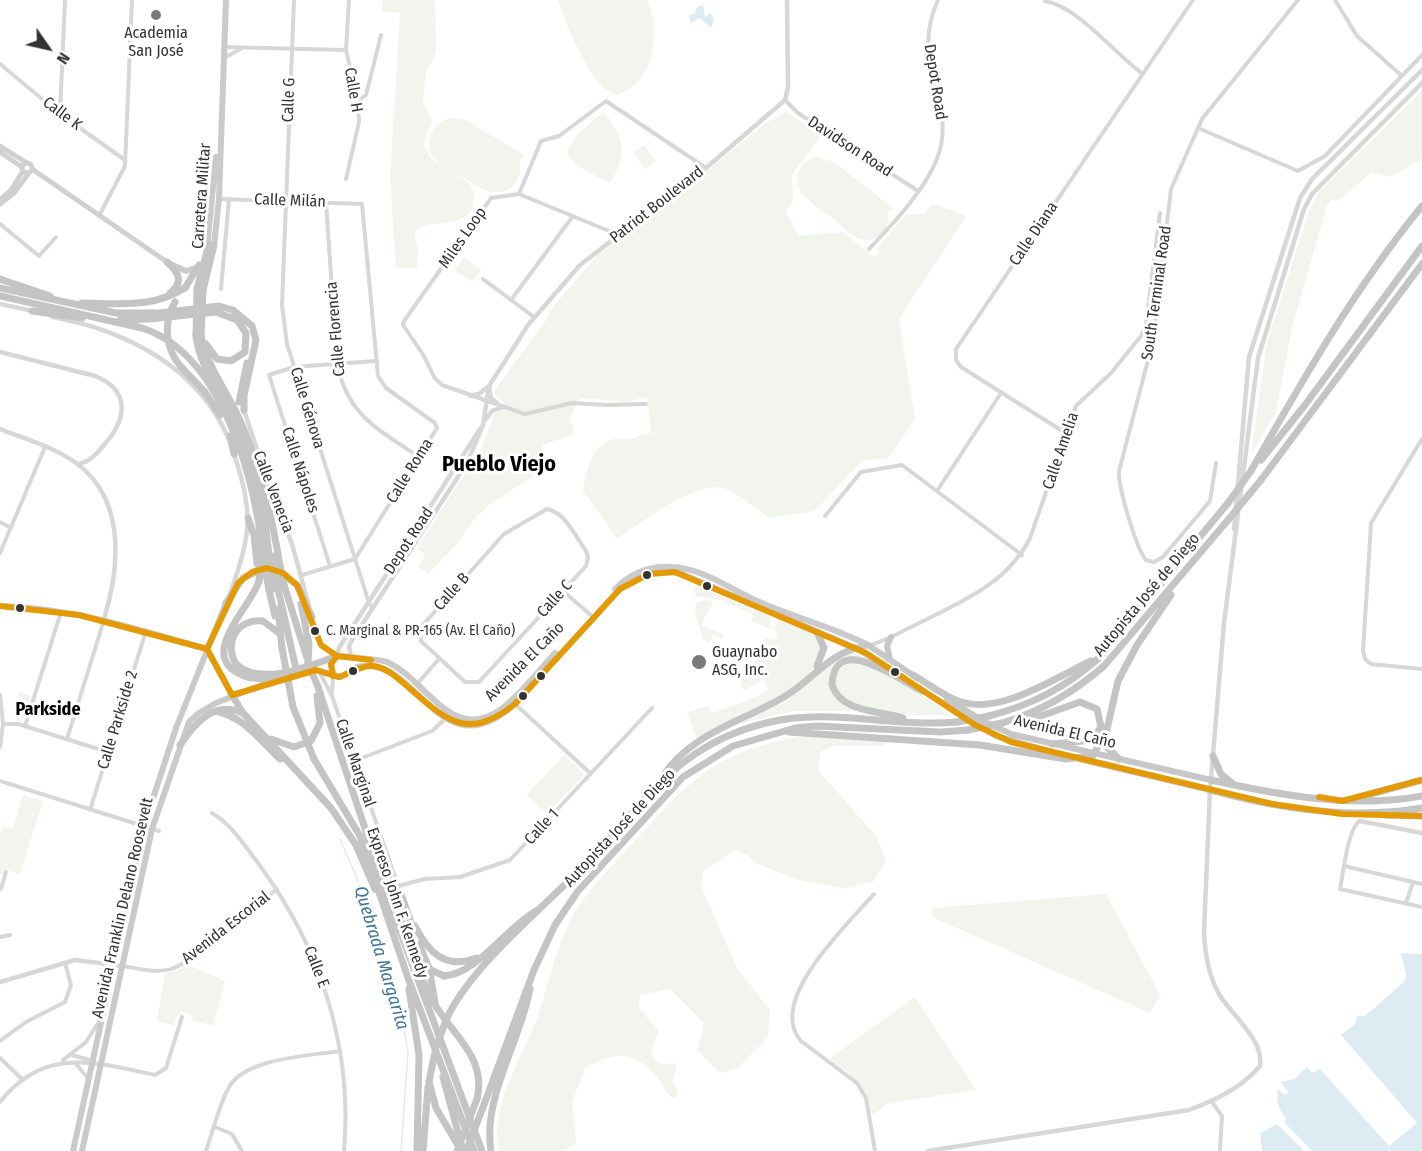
<!DOCTYPE html>
<meta charset="utf-8">
<style>
body{margin:0}
#map{position:relative;width:1422px;height:1151px;overflow:hidden;background:#fff;font-family:"Fira Sans Condensed",sans-serif}
canvas{display:block}
.north{position:absolute;left:18px;top:18px;width:60px;height:60px;-webkit-text-stroke:4px #fff;paint-order:stroke;rotate:124deg;font-size:16px;font-weight:700;line-height:24px;text-align:center;color:#333}
.north::after{content:'';display:block;margin:auto;width:21px;height:27px;background:#333;clip-path:polygon(50% 0,100% 100%,50% 72%,0 100%)}
</style>
<div id="map">
<canvas width="1422" height="1151"></canvas>
<div class="north">N</div>
</div>
<script>
const context = document.querySelector('canvas').getContext('2d');
context.lineJoin = 'round';
function fill(path, color) { context.fillStyle = color; context.fill(path, 'evenodd'); }
function stroke(path, color, width, dash) { context.strokeStyle = color; context.lineWidth = width; context.lineCap = dash ? 'butt' : 'round'; context.setLineDash(dash || []); context.stroke(path); }
function label(font, color, halo, rows, align = 'center') {
  context.font = font + ' "Fira Sans Condensed",sans-serif'; context.lineWidth = 6; context.setLineDash([]); context.textBaseline = 'middle'; context.strokeStyle = halo; context.fillStyle = color; for (const [text, x, y, turn = 0] of rows) {
    context.save(); context.translate(x, y); context.rotate((+turn || 0) * Math.PI / 180); context.textAlign = isNaN(turn) ? turn : align; if (halo) context.strokeText(text, 0, 0); context.fillText(text, 0, 0); context.restore();
  }
}
fill(new Path2D(`
 M382 0H435L436 50 433 61 426 71 423 103 432 121 423 145C426 150 429 157 434 160 448 173 477 177 474 201 469 234 423 214 414 235L418 245 417 268H396L390 177 400 13 382 12Z
 M558 0H648C660 32 656 83 617 95 593 91 565 23 558 0Z
 M1422 91V159L1390 177 1372 172 1338 201 1332 200 1327 205 1292 327 1276 412 1251 454 1267 343 1309 211 1319 192Z
 M603 112C625 135 628 156 610 183 597 176 572 167 567 152L576 136Z
 M786 112 821 135 792 175 793 200 786 212 798 236 843 232 873 256 881 254 876 250 905 215 924 214 933 204 966 216 899 319 915 419 888 459 863 460 815 511 769 518C755 507 741 496 726 489 698 478 642 523 617 538L583 491C586 472 591 445 613 439 618 438 624 440 628 439 637 439 641 433 651 433L647 397 626 402 581 398 569 419 575 434 542 445 544 460 534 476 490 504 476 517 455 546 428 574 419 567 425 554 418 550 421 542 462 478 477 461 495 413 503 410 505 403 497 398 494 391 546 320 550 310 598 255 649 218 766 123Z
 M450 118 465 120 524 155 521 160 519 159C524 177 513 194 493 192 484 191 476 185 468 180 458 174 445 169 437 161 420 146 432 123 450 118Z
 M644 145 656 161 646 169 633 153Z
 M817 157 834 162 894 209 891 212 888 211C891 225 882 241 866 240 852 239 841 225 831 217 817 206 790 192 799 171 802 163 809 159 817 157Z
 M464 257 481 270 472 282 455 270Z
 M697 586 771 617 770 629 751 621 754 615 720 600 696 596 693 589Z
 M707 600 712 603 701 626 724 634 722 639 713 635 709 643 703 640 694 609 698 602Z
 M779 621C791 625 809 628 817 638 846 674 725 725 703 737L696 736 687 712 709 706 711 713 747 701 768 690 763 679 745 690 740 686 743 679 746 680 766 637 772 640 778 638V632L774 628Z
 M853 652 878 665C864 658 853 653 839 662L834 695 841 703 859 711H793L734 725 785 702 832 662Z
 M859 661 898 679 950 715C927 716 854 715 840 695 837 692 836 686 834 682 839 668 844 664 859 661Z
 M19 692 31 696 22 721 15 720Z
 M811 735 887 742 885 746H835L821 751 818 770 877 837 886 860 873 882 845 888 803 881 757 864 747 855 734 850 704 871 700 884 737 968 770 1010 768 1037 738 1068 720 1073 697 1050 704 1023 670 989 640 995 639 1008 659 1031 651 1050 654 1060 664 1065 674 1063 677 1066 673 1081 678 1089 677 1096 673 1098C665 1093 662 1083 656 1076 632 1048 615 1053 586 1067L572 1102 576 1143 564 1151H498C492 1101 520 1063 537 1018 548 986 554 954 569 923 582 897 605 873 625 852 688 782 714 749 811 735Z
 M564 755 583 773V776L547 814 527 795Z
 M23 795 43 801 20 874 6 870 4 876 0 874V834L3 826 13 829Z
 M1106 894 1160 995 1150 1013 932 917V908Z
 M186 964 225 981 213 1026 192 1020 191 1015 182 1011 177 1015 174 1026 157 1020 165 973 177 971Z
 M915 997 976 1090 889 1103 872 1115C867 1083 854 1077 829 1059Z`), '#f1f5ed');
fill(new Path2D(`
 M703 5 705 17 710 13 714 18 711 28 699 18 691 23 689 15 695 14 697 7Z
 M1401 953 1422 954V1151H1312L1284 1122 1286 1118C1278 1109 1276 1100 1278 1089L1285 1095 1288 1092 1281 1082 1294 1079 1307 1067 1312 1073 1320 1069 1389 1146 1417 1123 1341 1035 1355 1024 1357 1016H1365L1405 981 1406 975Z
 M1277 1124 1304 1151H1262L1260 1133Z`), '#ddebf3');
stroke(new Path2D(`
 M340 839 356 876 402 1016 408 1053 401 1151`), '#ddebf3', 1.5);
stroke(new Path2D(`
 M294 0 282 305 287 344 369 603 373 608
 M1335 0 1357 36 1402 76
 M1045 1C1077 6 1115 54 1143 74
 M224 47 346 50
 M224 58 242 48
 M0 64 60 114 125 160
 M785 100 798 113 918 191
 M358 101 366 95 381 35
 M60 113 65 0
 M1198 128 1298 171 1325 156 1422 55
 M346 179 359 122 358 101 346 50 349 0
 M519 194 609 231 615 237
 M220 199 362 204 378 376 386 388 435 423 437 428 355 559 302 575
 M326 202 337 364C348 416 378 429 419 457
 M99 216 125 166 132 0
 M0 224 39 256 56 237
 M869 249C895 222 938 177 942 139 948 89 912 57 938 0
 M483 279 534 317
 M221 289 229 199
 M511 300 573 216
 M646 404 607 405 572 403 525 414 442 385 434 377 424 356 403 325 404 321 491 198 519 194 541 141 559 136 606 101 706 168
 M1067 434 961 367 956 360V349L1193 0
 M1422 439 1371 523 1363 651 1365 659 1371 664 1422 669
 M1216 463 1210 501 1163 557 1154 562 1146 560C1136 548 1118 487 1119 471L1153 341 1171 189 1202 119 1298 0
 M937 491 1001 393
 M547 509C565 512 576 537 586 551L588 557 586 566 479 682H465L421 641V627L504 534Z
 M825 516 861 472 902 465 1022 555
 M0 522 11 528
 M0 553 45 447
 M330 566 269 375 294 367 375 361
 M563 591 593 617
 M870 645C886 641 902 631 917 624 961 602 1007 584 1030 538L1076 406 1111 373 1141 336 1146 325 1160 213
 M320 673 332 696 401 894
 M417 684 439 659
 M332 693 333 676
 M0 695 3 724 0 747
 M514 703 591 774
 M3 724H18L108 752
 M25 726 61 612
 M67 739 104 620
 M354 761 432 731 447 717
 M0 781 159 831
 M90 810 146 631
 M212 813C232 825 244 845 258 863 320 946 353 1047 344 1151
 M1360 821C1348 827 1343 875 1340 889L1422 907
 M1344 866 1422 884
 M398 886 425 879 460 877 510 860 652 708
 M1 889 6 872
 M874 894C850 922 765 1001 801 1041L857 1083 866 1098 875 1151
 M1406 903 1413 882
 M0 937 10 935
 M123 966C139 969 158 974 174 968 202 956 251 910 277 889
 M0 1041 26 1022 65 1002 71 985 65 963
 M72 1055 93 1061
 M0 1058 23 1080
 M63 1060 86 1042 100 1020
 M75 1063 87 1077
 M0 1102C44 1046 95 1062 155 1075L166 1068 182 1017
 M1212 1102 1222 1116 1220 1151
 M215 1127 232 1134 242 1151
 M206 1151C213 1131 218 1108 228 1089 243 1058 308 1056 340 1051`), '#d7d7d7', 4);
stroke(new Path2D(`
 M0 304 33 311
 M52 317C125 330 199 367 229 440
 M0 352 95 376C132 391 126 420 104 445 96 454 90 462 78 464
 M470 396 479 394 489 386 491 398 498 404
 M244 410 266 477 292 544 309 606
 M486 419 492 411 503 407
 M0 429C25 439 54 447 76 463 126 499 120 567 104 619
 M1234 529 1249 357 1300 198 1312 179 1422 70
 M230 594C251 534 254 515 234 454
 M311 614 321 645 337 656 339 648 480 429
 M351 657 349 646 352 640 467 463 483 425 489 386 528 325 580 265 706 168 785 100 788 87 787 0
 M1360 821 1422 833
 M0 982 75 960 123 966
 M928 1151 1189 1110C1216 1100 1241 1088 1260 1066 1264 1039 1232 1016 1219 994 1208 975 1205 954 1204 932L1210 790 1224 623 1258 358 1304 209 1312 194 1422 83`), '#d7d7d7', 4.5);
stroke(new Path2D(`
 M0 146 27 163
 M0 152 22 167
 M22 168a5 5 0 1 1 10 0a5 5 0 1 1-10 0Z
 M32 169 167 262
 M0 200 11 190 23 171
 M0 204 14 193 29 173`), '#d0d0d0', 5);
stroke(new Path2D(`
 M214 245 219 199 226 0
 M207 248 216 157
 M170 264 186 271 196 268
 M615 589C631 573 650 565 673 567 705 569 733 591 762 603 796 618 835 628 868 645
 M0 606C72 608 138 629 207 649L232 695
 M333 675 331 664 337 656C341 656 383 660 387 662 425 678 451 744 500 710 521 695 538 671 555 653
 M73 1151 144 826 176 728 226 603
 M82 1151 152 829 189 722 199 713 216 703 272 681 316 670 341 677C347 674 352 669 357 667 417 650 437 774 515 704L620 589C639 575 659 568 682 574L856 648`), '#cacaca', 6);
stroke(new Path2D(`
 M856 648 903 677
 M856 648 868 645 917 678
 M890 659 887 646 891 637
 M919 688 996 736 1069 757
 M947 699 985 722 1011 734 1211 780
 M1079 759 1210 790`), '#c7c7c7', 6);
stroke(new Path2D(`
 M167 262C179 273 184 282 170 293
 M0 279 50 296
 M0 288 116 313H159L219 306 233 310 252 326 256 340 244 395V410
 M185 288 199 265
 M197 289 209 244
 M203 290 214 245
 M0 296 142 328C223 354 256 481 263 557
 M82 303C120 303 153 309 186 287
 M32 311 82 318
 M120 320 149 319 216 312 237 320 246 333 245 352 231 361 217 359 206 344
 M196 336C200 368 221 392 234 421 253 462 265 511 269 556
 M201 337C208 367 225 389 238 416 258 460 270 508 278 554
 M181 367 205 392 220 415
 M239 402 247 363
 M230 436 234 454
 M1261 460 1305 405 1422 246
 M1251 471C1303 379 1355 288 1422 206
 M1261 480 1422 264
 M248 518 254 535 257 564
 M278 571 297 585 312 617
 M259 581C251 608 192 659 247 677 259 681 271 676 284 678
 M284 585 307 658
 M278 589 296 669
 M269 590 275 616
 M226 603 243 578 264 568
 M301 604 309 644 308 663
 M278 609 282 648
 M279 633 263 621C238 618 223 642 236 664 261 687 310 666 337 656
 M817 666 824 648 817 632
 M913 675C928 683 944 697 961 702 1001 715 1056 677 1091 661
 M318 687 392 910 482 1151
 M232 695 243 713 331 808 356 845 375 889
 M216 711C244 717 260 740 280 759
 M989 716C1032 705 1066 687 1099 658L1228 503
 M903 718C880 711 839 712 832 684 835 631 899 680 922 691
 M1026 718 1038 717 1080 702 1097 709 1101 727 1092 740 1052 744
 M1002 723C1040 712 1074 692 1104 666L1228 520
 M789 732 980 745 1066 759 1093 756 1105 731
 M271 739 294 747 311 741 320 723 317 696
 M180 745C195 723 214 700 243 713
 M1213 756 1221 774 1233 784
 M314 759 360 836 408 978 474 1151
 M1119 759 1108 748 1105 738 1118 681 1137 645 1171 595
 M663 776C690 734 743 721 784 697 810 682 826 657 856 648
 M1211 780C1279 795 1353 809 1422 796
 M1210 790C1278 809 1351 820 1422 808
 M1356 798 1422 780
 M1385 815 1422 816
 M381 858 397 900
 M401 894 414 931
 M393 898C405 930 414 963 429 994 446 1031 488 1054 477 1099
 M415 926C428 952 445 970 476 958
 M408 927 420 958
 M419 944 429 968 435 1002
 M444 976C477 974 507 927 536 911
 M409 989 419 1055 417 1151
 M447 1018C471 966 545 906 587 863 620 828 649 788 688 759 711 742 738 730 766 723 829 707 893 728 957 722
 M443 1077 463 1151
 M429 1082 436 1108 459 1147
 M482 1110 534 970 555 925 578 891 683 777 733 746 795 728 816 726 941 732 968 730
 M423 1151 428 1087
 M491 1151C482 1098 521 1040 530 989`), '#c4c4c4', 7);
stroke(new Path2D(`
 M175 302C163 323 165 348 181 367
 M196 336 197 289
 M201 337 203 290
 M1228 503 1251 471
 M1228 520 1261 480
 M278 555 284 585
 M269 556 274 589
 M274 556 278 586
 M263 557 269 590
 M259 581 261 565
 M282 648 293 707 314 759
 M308 663 318 687
 M957 722 989 716
 M968 730 1002 723
 M420 958 429 969 444 976
 M429 1082 436 1047 447 1018
 M457 1151 477 1099
 M466 1151 482 1110`), '#c4c4c4', 7);
stroke(new Path2D(`
 M0 606 79 615 207 649 232 695 316 670 338 677C350 674 360 665 373 666 388 668 397 678 408 687 448 722 468 741 515 704L620 589 649 574 675 572 866 653 975 725 1011 742 1272 804 1342 814 1422 816
 M207 649 238 583 252 572 267 568 283 573 297 585 321 645 337 656
 M333 676 331 664 337 656 371 660
 M1319 797 1342 801 1422 780`), '#e39a05', 6);
for (const [x, y, r, color] of [
 [156,15,6,"#7a7a7a"],
 [647,575,5,"#333"],
 [707,586,5,"#333"],
 [20,608,5,"#333"],
 [315,631,5,"#333"],
 [699,662,8,"#7a7a7a"],
 [353,671,5,"#333"],
 [895,672,5,"#333"],
 [541,676,5,"#333"],
 [523,696,5,"#333"]
]) { const dot = new Path2D(); dot.arc(x, y, r, 0, 2 * Math.PI); context.fillStyle = color; context.fill(dot); stroke(dot, '#fff', 2); }
label('14px', '#333', '#fff', [
 ["C. Marginal & PR-165 (Av. El Caño)",326,631]
], 'left');
label('16px', '#333', '#fff', [
 ["Academia",156,34],
 ["San José",156,52],
 ["Guaynabo",712,653,"left"],
 ["ASG, Inc.",712,671,"left"]
]);
label('16px', '#333', '#fff', [
 ["Depot Road",935,82,81],
 ["Calle H",353,90,80],
 ["Calle G",289,100,-88],
 ["Calle K",62,114,37],
 ["Davidson Road",850,147,33],
 ["Carretera Militar",202,196,-86],
 ["Calle Milán",290,201,2],
 ["Patriot Boulevard",657,205,-38],
 ["Calle Diana",1034,234,-56],
 ["Miles Loop",463,238,-55],
 ["South Terminal Road",1157,293,-82],
 ["Calle Florencia",336,329,-95],
 ["Calle Génova",307,408,73],
 ["Calle Amelia",1061,451,-71],
 ["Calle Nápoles",300,470,72],
 ["Calle Roma",410,471,-58],
 ["Calle Venecia",273,492,69],
 ["Depot Road",409,541,-57],
 ["Calle B",452,592,-48],
 ["Autopista José de Diego",1147,595,-50],
 ["Calle C",555,599,-48],
 ["Avenida El Caño",525,662,-45],
 ["Calle Parkside 2",118,720,-73],
 ["Avenida El Caño",1065,732,13],
 ["Calle Marginal",355,763,71],
 ["Calle 1",542,827,-47],
 ["Autopista José de Diego",620,828,-47],
 ["Expreso John F. Kennedy",397,903,71],
 ["Avenida Franklin Delano Roosevelt",123,908,-77],
 ["Avenida Escorial",226,928,-38],
 ["Calle E",316,967,69]
]);
label('bold 18px', '#000', '#fff', [
 ["Parkside",48,710]
]);
label('italic 18px', '#3f7597', '#fff', [
 ["Quebrada Margarita",381,958,73]
]);
label('bold 22px', '#000', '#fff', [
 ["Pueblo Viejo",499,465]
]);
</script>
